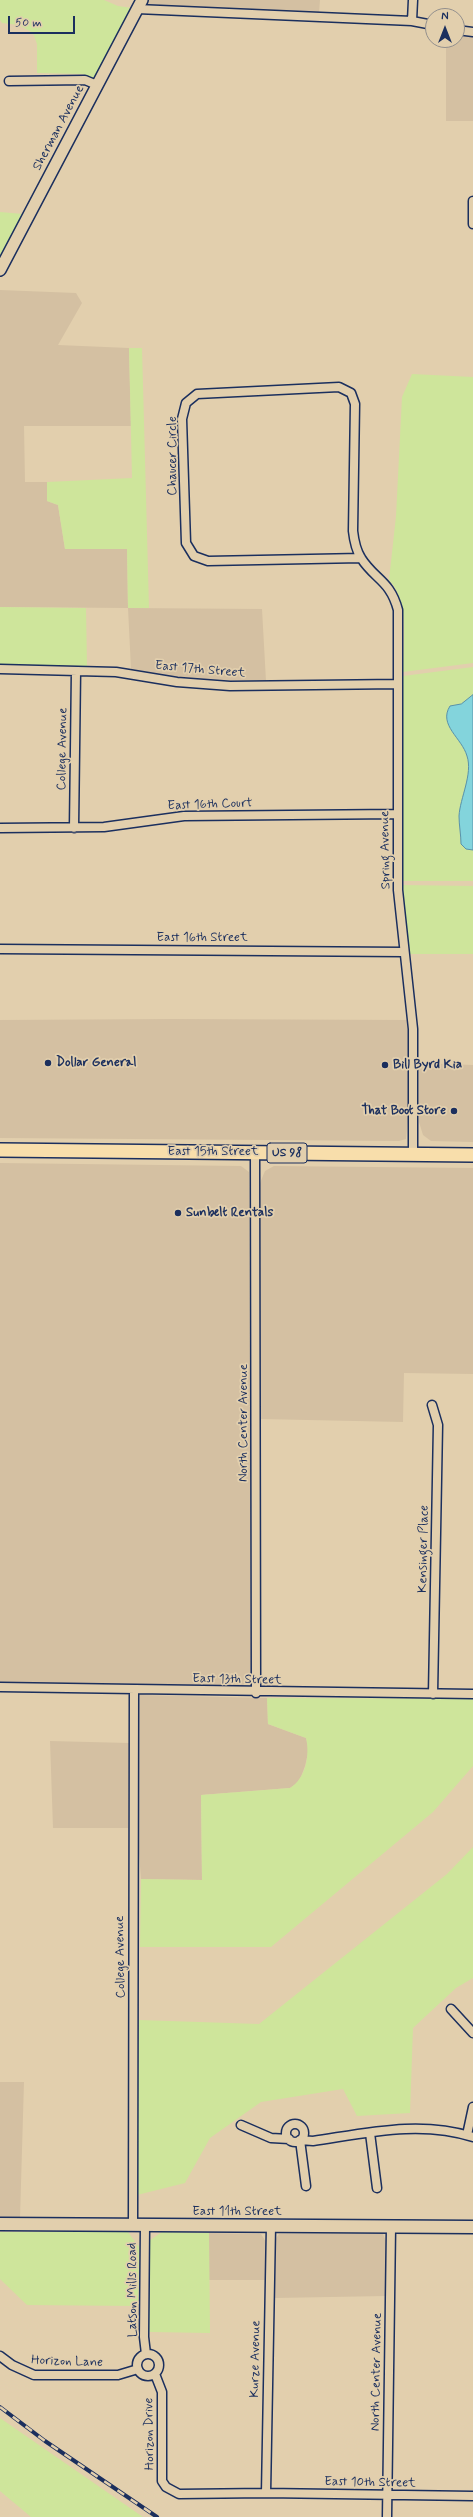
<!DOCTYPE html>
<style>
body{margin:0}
#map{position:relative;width:473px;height:2517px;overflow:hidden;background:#e2cfad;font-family:Mynerve,sans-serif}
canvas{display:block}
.north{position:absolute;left:425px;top:8px;width:40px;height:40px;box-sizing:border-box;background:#e2cfad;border:1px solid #928f8d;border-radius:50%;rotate:0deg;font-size:11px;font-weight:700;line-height:16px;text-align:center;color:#1b2f5e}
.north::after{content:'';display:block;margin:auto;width:14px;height:18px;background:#1b2f5e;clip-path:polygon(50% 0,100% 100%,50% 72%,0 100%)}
.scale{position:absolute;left:8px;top:16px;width:67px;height:18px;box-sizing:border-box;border:2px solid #1b2f5e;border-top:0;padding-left:5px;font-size:12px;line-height:14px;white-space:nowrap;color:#1b2f5e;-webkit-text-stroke:3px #e2cfad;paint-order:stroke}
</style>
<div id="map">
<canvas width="473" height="2517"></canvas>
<div class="north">N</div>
<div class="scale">50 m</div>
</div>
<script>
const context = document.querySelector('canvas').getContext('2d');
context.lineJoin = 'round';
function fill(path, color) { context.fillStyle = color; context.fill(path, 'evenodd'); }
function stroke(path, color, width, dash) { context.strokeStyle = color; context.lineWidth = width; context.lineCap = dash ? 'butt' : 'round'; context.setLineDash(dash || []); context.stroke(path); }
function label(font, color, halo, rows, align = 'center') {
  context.font = font + ' Mynerve,sans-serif'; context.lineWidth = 3.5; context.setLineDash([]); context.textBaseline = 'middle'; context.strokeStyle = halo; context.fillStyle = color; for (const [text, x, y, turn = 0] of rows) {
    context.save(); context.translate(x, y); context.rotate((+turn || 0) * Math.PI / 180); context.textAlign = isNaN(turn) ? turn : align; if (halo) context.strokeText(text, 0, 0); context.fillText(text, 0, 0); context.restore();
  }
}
fill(new Path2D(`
 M148 0H320L319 13 144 7Z
 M457 32 473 34V121H446V40H457Z
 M0 290 76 293 82 303 58 345 129 348 131 426H24L25 482H47V501L58 505 65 549H127L128 608 262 609 266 681H230L177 677 131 669 128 608 0 607Z
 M173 1019 408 1020 411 1089 406 1139 399 1141 0 1138V1020Z
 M419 1063 473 1065V1142L431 1141 423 1135 419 1122Z
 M0 1163 241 1166 249 1172 251 1675 250 1680 242 1686 0 1682Z
 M274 1166 473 1168V1374L404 1373 403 1422 260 1419V1183L265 1171Z
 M139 1695 267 1698 268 1724 306 1738 309 1749 305 1766 299 1782 290 1788 201 1795 202 1880 141 1879 137 1828Z
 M50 1741 129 1743 128 1828H53Z
 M0 2082H24L20 2218H0Z
 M209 2233 261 2234 266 2242V2280H209Z
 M279 2234H383L386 2241V2296L275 2298V2240Z`), '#d4c0a2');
fill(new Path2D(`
 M0 0H104L118 6 132 8 94 79 83 74 37 73V44L33 33 19 25 2 23 0 20Z
 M0 212 23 214 0 259Z
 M129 348H142L149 608H128L127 549H65L58 505 47 501V482L132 478Z
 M412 374 473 377V663L403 672C403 643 410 602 389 580L396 516 402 397Z
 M0 607 86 608 87 666 0 664Z
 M473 667V881H401L403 676Z
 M402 885 473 886V954H409Z
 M267 1698 473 1699V1766L433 1812 271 1947H140L141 1879 202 1880 201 1795 290 1788C306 1778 310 1755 306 1738L268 1724Z
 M473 1847V1978L456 1988 413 2028 410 2113 357 2116 343 2089 261 2102 210 2138 185 2183 137 2195 139 2020 259 2024 447 1874Z
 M0 2232H128L139 2247 138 2306 27 2305 0 2279Z
 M162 2232 209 2233 210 2333 149 2332V2241Z
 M0 2418 143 2517H31L0 2491Z`), '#cee59b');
const water = new Path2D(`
 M473 695V850L466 849 461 844C461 835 459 825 459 816 460 798 473 774 467 756 462 738 438 725 450 706L461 704Z`);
fill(water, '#83d4dc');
stroke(water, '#5992aa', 1);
const minor = new Path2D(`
 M137 9 412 21 433 25
 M412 21 413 0
 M457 30 473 32
 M9 81 85 80 97 85
 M473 201V224
 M361 558 208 561 194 556 186 543 182 419 186 403 197 394 339 387 351 393 355 404 353 531C354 540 356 550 361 558 375 580 390 580 398 610V890L413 1029V1154
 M0 669 116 672 177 682 230 686 398 684
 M0 828 104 827 184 816 397 814
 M74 828 76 671
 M0 949 404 952
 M255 1152 256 1693
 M432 1405 438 1425 433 1694
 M0 1687 473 1694
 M451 2009 473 2033
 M286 2133a9 9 0 1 1 18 0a9 9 0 1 1-18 0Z
 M241 2125 271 2138 289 2139
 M370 2133 377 2188
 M467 2135 473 2107
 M306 2186 300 2140 313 2141C367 2133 420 2120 473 2137
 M133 2226 134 1689
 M145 2226 144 2337 146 2354
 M137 2365a11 11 0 1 1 22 0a11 11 0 1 1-22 0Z
 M0 2356 12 2365 34 2375H118L138 2369
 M155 2374 162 2392V2481L166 2487 179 2494 266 2493 473 2496
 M266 2493 271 2226
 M387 2517 391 2227`);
const tertiary = new Path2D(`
 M0 270 142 0`);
const secondary = new Path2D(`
 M0 2224 473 2227`);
const primary = new Path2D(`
 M0 1150 473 1155`);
stroke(minor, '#1b2f5e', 11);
stroke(tertiary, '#1b2f5e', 14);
stroke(secondary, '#1b2f5e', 15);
stroke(primary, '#1b2f5e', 16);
stroke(minor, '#e2cfad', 8);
stroke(tertiary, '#e2cfad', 11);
stroke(secondary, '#e2cfad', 12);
stroke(primary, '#f8deab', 13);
const rail = new Path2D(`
 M0 2407 45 2441 157 2517`);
stroke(rail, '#1b2f5e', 4);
stroke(rail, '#e2cfad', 2.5, [8]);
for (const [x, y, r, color] of [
 [48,1063,4,"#1b2f5e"],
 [385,1065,4,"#1b2f5e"],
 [454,1111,4,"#1b2f5e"],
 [178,1213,4,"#1b2f5e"]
]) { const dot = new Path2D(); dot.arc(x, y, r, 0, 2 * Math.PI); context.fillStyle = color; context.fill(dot); stroke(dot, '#e2cfad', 1.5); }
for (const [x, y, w] of [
 [287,1153,40]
]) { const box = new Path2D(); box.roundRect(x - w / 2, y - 10, w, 20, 3); context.fillStyle = '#e2cfad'; context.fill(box); stroke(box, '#1b2f5e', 1); }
label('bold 12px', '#1b2f5e', null, [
 ["US 98",287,1153]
]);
label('13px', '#1b2f5e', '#e2cfad', [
 ["Sherman Avenue",59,128,-62],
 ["Chaucer Circle",173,456,-90],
 ["East 17th Street",200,670,5],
 ["College Avenue",63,749,-89],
 ["East 16th Court",210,805,-2],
 ["Spring Avenue",386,850,-91],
 ["East 16th Street",202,938],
 ["East 15th Street",213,1152],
 ["North Center Avenue",244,1423,-90],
 ["Kensinger Place",424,1549,-89],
 ["East 13th Street",237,1680,1],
 ["College Avenue",121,1957,-91],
 ["East 11th Street",237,2212],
 ["Latson Mills Road",133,2290,-90],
 ["Kurze Avenue",256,2359,-89],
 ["Horizon Lane",67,2362,2],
 ["North Center Avenue",377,2372,-89],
 ["Horizon Drive",150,2434,-91],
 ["East 10th Street",370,2483,1]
]);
label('bold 13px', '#1b2f5e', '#e2cfad', [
 ["Dollar General",56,1063],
 ["Bill Byrd Kia",393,1065],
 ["That Boot Store",446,1111,"right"],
 ["Sunbelt Rentals",186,1213]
], 'left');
</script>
